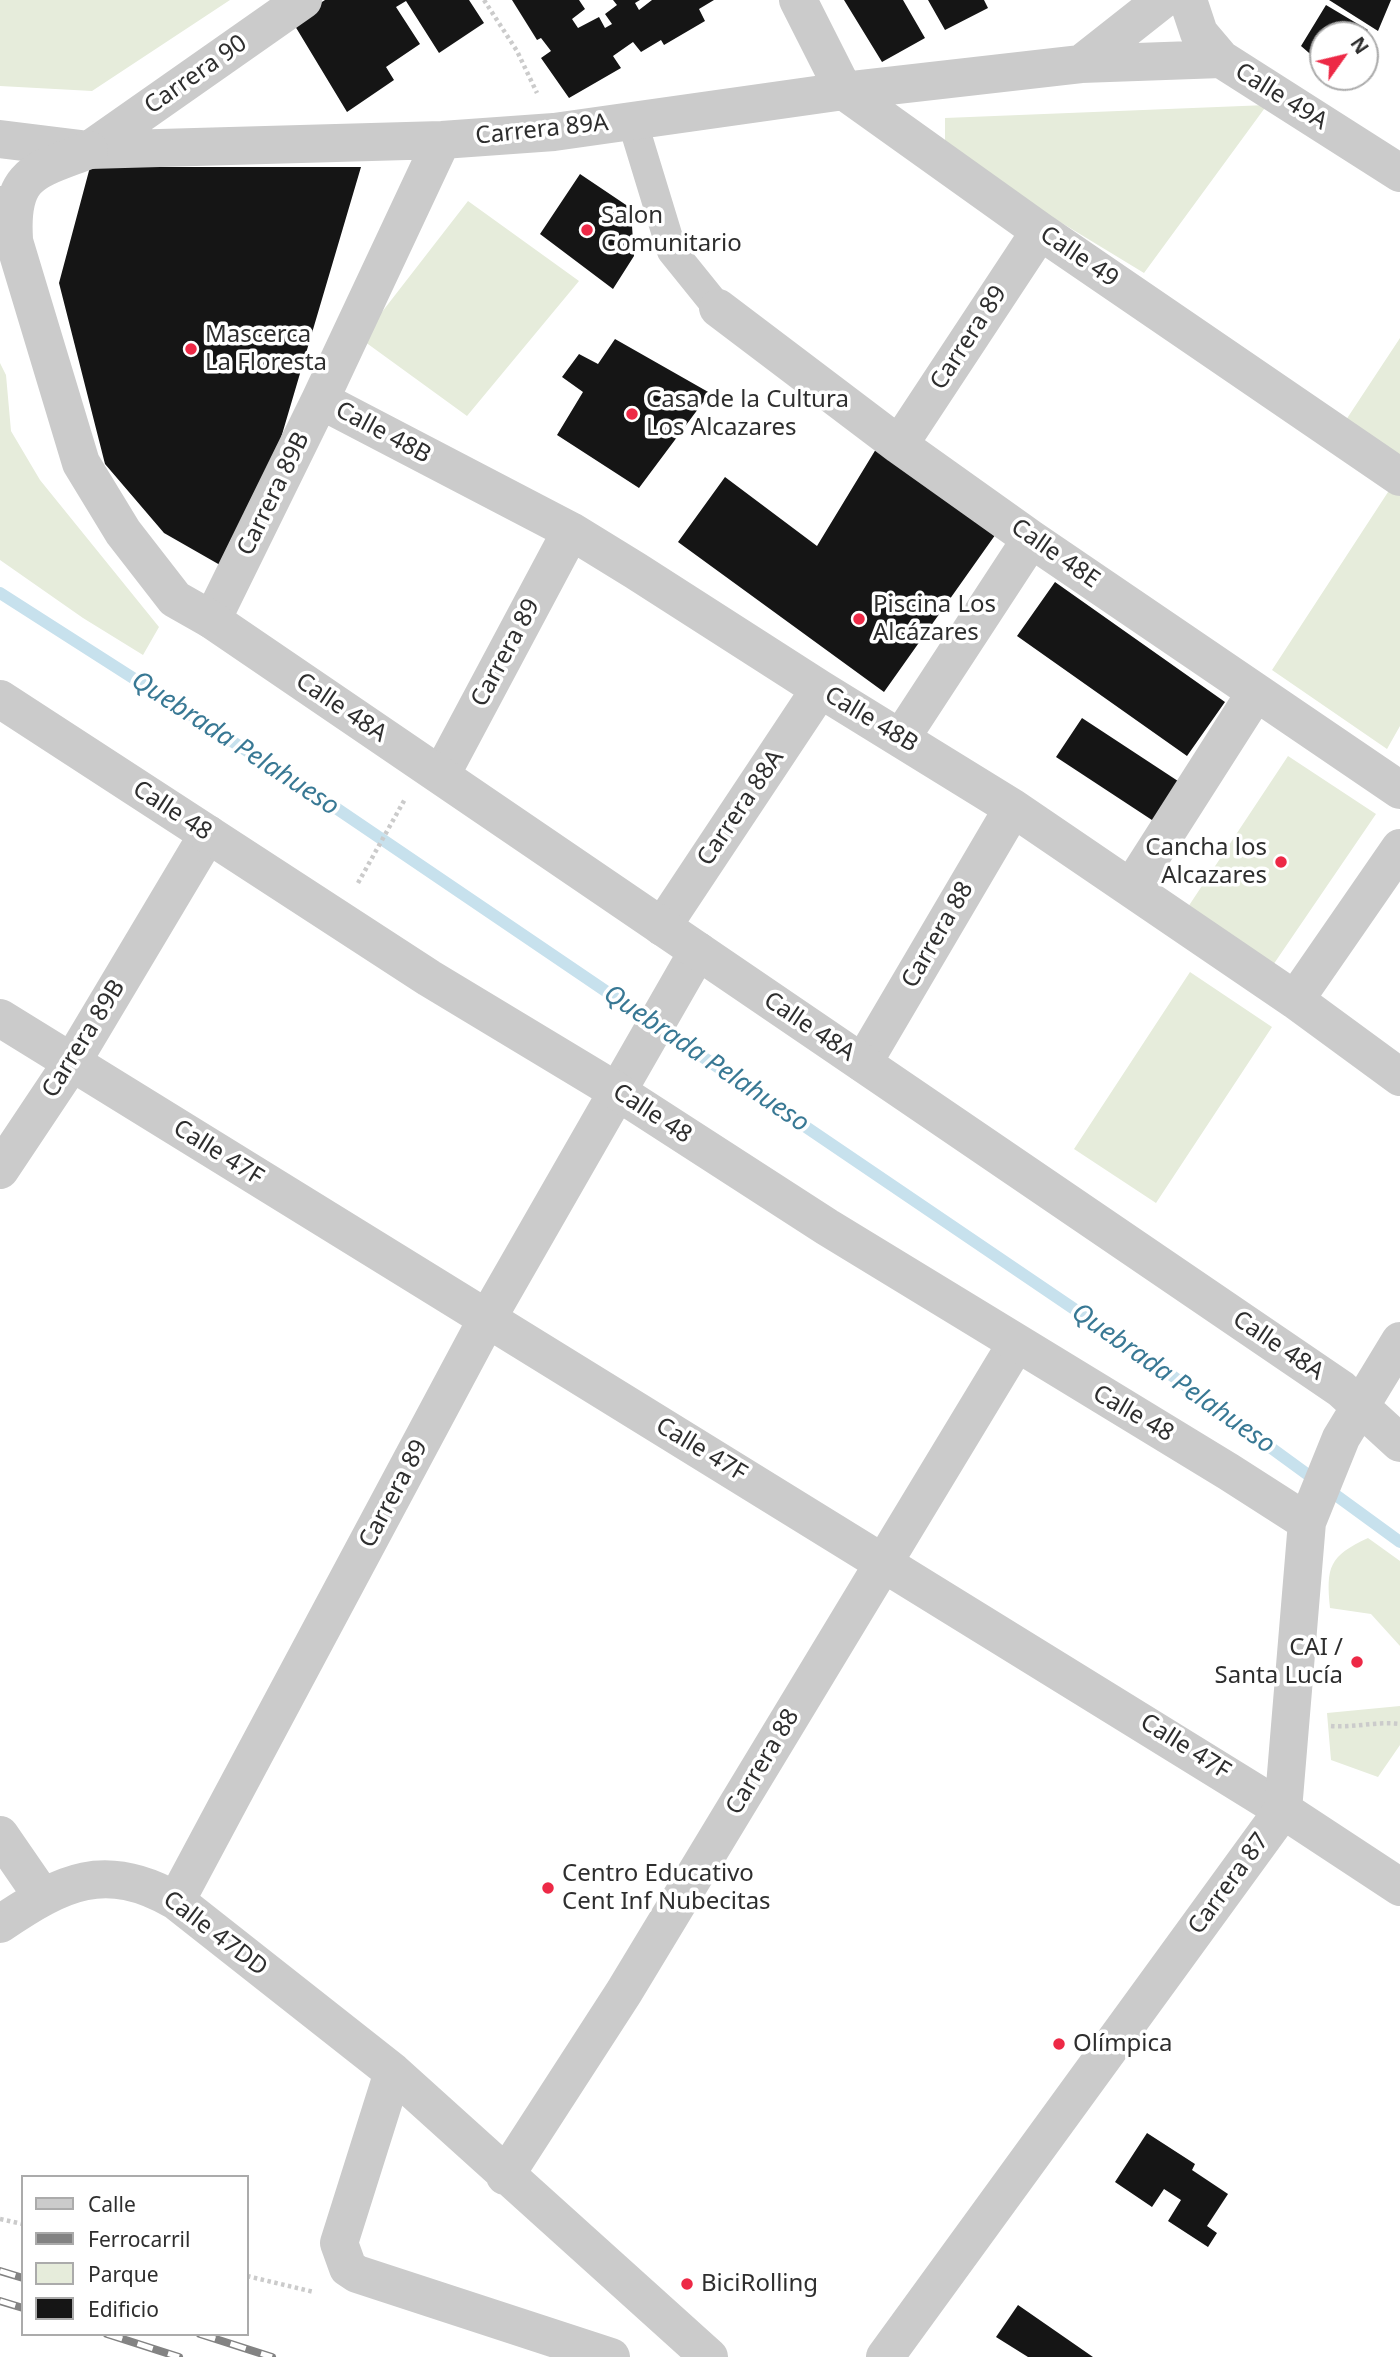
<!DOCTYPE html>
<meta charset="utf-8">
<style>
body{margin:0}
#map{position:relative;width:1400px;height:2357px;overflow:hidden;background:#fff;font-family:"Noto Sans",sans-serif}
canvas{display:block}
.legend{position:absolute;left:21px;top:2175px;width:228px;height:161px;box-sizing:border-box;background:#fff;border:2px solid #ababab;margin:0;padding:9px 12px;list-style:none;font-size:21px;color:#2e2e2e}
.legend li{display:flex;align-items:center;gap:14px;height:35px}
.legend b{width:35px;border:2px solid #ababab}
.north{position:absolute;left:1309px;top:21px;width:70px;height:70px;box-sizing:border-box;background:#fff;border:2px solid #ababab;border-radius:50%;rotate:56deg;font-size:19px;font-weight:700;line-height:28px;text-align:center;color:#2e2e2e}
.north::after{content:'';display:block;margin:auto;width:24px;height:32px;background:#ed2946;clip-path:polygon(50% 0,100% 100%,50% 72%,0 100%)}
</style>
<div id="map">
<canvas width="1400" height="2357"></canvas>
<ul class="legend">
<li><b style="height:9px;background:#cbcbcb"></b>Calle</li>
<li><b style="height:9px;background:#838383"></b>Ferrocarril</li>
<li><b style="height:19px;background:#e6ecdb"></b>Parque</li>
<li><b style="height:19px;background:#151515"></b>Edificio</li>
</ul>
<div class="north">N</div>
</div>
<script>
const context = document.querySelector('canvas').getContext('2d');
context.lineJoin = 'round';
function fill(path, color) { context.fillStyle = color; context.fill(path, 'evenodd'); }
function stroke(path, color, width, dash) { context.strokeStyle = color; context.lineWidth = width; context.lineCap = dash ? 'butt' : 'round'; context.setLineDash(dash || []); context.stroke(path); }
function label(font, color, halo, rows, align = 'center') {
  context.font = font + ' "Noto Sans",sans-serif'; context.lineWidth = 7; context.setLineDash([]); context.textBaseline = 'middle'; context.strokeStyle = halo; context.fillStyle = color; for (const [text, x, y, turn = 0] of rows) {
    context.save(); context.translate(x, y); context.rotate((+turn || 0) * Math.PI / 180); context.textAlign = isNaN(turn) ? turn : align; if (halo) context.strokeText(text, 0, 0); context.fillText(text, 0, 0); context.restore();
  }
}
fill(new Path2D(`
 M0 0H230L92 91 0 86Z
 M1267 105 1144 273 945 152V118Z
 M468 201 579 281 467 416 361 339Z
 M1400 338V464L1342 426Z
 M0 363 6 375 11 431 40 480 159 627 143 655 83 618 0 560Z
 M1390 489 1400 496V726L1387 749 1272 670Z
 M1288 756 1376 814 1271 968 1186 910Z
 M1190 972 1272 1027 1156 1203 1074 1149Z
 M1368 1538 1400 1561V1646L1371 1614 1330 1608C1326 1567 1329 1556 1368 1538Z
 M1400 1706V1745L1378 1777 1331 1760 1327 1713Z`), '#e6ecdb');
stroke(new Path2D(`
 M0 593 330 804 1167 1372 1400 1542`), '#c7e1ed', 12);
fill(new Path2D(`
 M325 0H469L484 23 439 53 406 1 396 7 420 44 386 67 394 80 347 112 292 21Z
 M512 0H579L585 9 572 19 578 28 599 17 605 28 612 24 605 14 617 5 613 0H640L635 3 639 10 652 0H714L699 9 705 21 664 45 661 40 641 52 633 42 613 56 621 68 569 98 541 58 551 51 541 38 537 40Z
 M844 0H903L925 38 882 62Z
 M928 0H984L988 8 945 30Z
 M1329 0H1391L1378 31Z
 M1326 5 1368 30 1364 35H1323V65L1301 46Z
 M90 167H361L278 448 220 565 164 533 105 464 59 283Z
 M580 174 638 213 632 226 634 256 613 289 540 234Z
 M615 339 710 393 639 488 557 435 583 392 562 377 579 354 598 364Z
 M876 449 998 531 884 692 678 542 725 477 817 546Z
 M1055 582 1225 702 1187 756 1017 636Z
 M1082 718 1181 783 1155 822 1056 757Z
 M1147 2133 1195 2164 1192 2170 1228 2194 1207 2226 1217 2233 1208 2247 1168 2221 1181 2200 1164 2189 1152 2207 1115 2182Z
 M1018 2305 1093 2357H1028L996 2337Z`), '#151515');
stroke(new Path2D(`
 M484 0 517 51 537 93
 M358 883 405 799
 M1331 1726C1354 1728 1376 1721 1400 1724
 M0 2219 23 2224
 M247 2276 314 2292`), '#cbcbcb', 4.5, [3.5, 3.5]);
stroke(new Path2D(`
 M632 120 672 251 718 308`), '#cbcbcb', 30);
stroke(new Path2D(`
 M798 0 844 91 1040 231 1400 477
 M1188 0 1199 33 1221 59 1400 173
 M1081 64 1162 0
 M0 139 89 150 442 140 554 132 844 91 1081 64 1221 59
 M89 150 303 0
 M718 308 899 445 1031 539 1400 790
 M320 400 571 531 636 571 820 689 1013 808 1295 1000 1400 1077
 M899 445 1040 231
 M212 620 320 400 442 140
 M901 738 1031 539
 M441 775 571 531
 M1131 888 1256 692
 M662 927 820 689
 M1295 1000 1400 848
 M0 1018 1283 1810
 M863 1063 1013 808
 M0 1170 72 1062 208 834
 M0 1835 42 1896
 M176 1901 487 1319 698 951
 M0 1924C62 1882 105 1860 176 1901L393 2072 709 2357
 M393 2072 339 2243 348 2268 357 2274 611 2357
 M505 2176 624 1992 1016 1344`), '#cbcbcb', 38);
stroke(new Path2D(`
 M0 205 14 241 81 463 123 532 175 599 212 620 1341 1389 1400 1443
 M14 239C10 172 35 171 89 150
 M0 699 429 978 618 1092 827 1227 1229 1472 1307 1522
 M1283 1810 1400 1887
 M885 2357 1283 1810 1307 1522 1341 1438 1400 1341`), '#cbcbcb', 38);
const rail = new Path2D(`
 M0 2271 23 2278
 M0 2301 23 2308
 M107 2334 179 2357
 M200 2334 272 2357`);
stroke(rail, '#838383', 8);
stroke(rail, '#fff', 5, [16]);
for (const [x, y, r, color] of [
 [587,230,7,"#ed2946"],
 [191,349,7,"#ed2946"],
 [632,414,7,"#ed2946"],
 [859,619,7,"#ed2946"],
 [1281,862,7,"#ed2946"],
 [1357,1662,7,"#ed2946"],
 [548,1888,7,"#ed2946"],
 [1059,2044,7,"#ed2946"],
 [687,2284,7,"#ed2946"]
]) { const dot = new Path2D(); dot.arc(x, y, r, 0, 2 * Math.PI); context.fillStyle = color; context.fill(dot); stroke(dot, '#fff', 2.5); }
label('24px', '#2e2e2e', '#fff', [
 ["Carrera 90",196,75,-35],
 ["Calle 49A",1281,97,32],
 ["Carrera 89A",542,130,-6],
 ["Calle 49",1079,257,34],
 ["Carrera 89",969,338,-57],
 ["Calle 48B",383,433,28],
 ["Carrera 89B",274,494,-64],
 ["Calle 48E",1055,554,35],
 ["Carrera 89",506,653,-62],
 ["Calle 48A",341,708,34],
 ["Calle 48B",871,720,31],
 ["Carrera 88A",741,808,-56],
 ["Calle 48",172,811,33],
 ["Carrera 88",938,935,-60],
 ["Calle 48A",809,1027,34],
 ["Carrera 89B",84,1039,-58],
 ["Calle 48",652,1114,33],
 ["Calle 47F",218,1153,32],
 ["Calle 48A",1278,1346,34],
 ["Calle 48",1133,1414,30],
 ["Calle 47F",701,1450,31],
 ["Carrera 89",394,1494,-62],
 ["Calle 47F",1185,1747,32],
 ["Carrera 88",763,1762,-59],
 ["Carrera 87",1229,1884,-54],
 ["Calle 47DD",215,1934,37]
]);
label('24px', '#2e2e2e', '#fff', [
 ["Salon",601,216],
 ["Comunitario",601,244],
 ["Mascerca",205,335],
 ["La Floresta",205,363],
 ["Casa de la Cultura",646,400],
 ["Los Alcazares",646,428],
 ["Piscina Los",873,605],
 ["Alcázares",873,633],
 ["Cancha los",1267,848,"right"],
 ["Alcazares",1267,876,"right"],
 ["CAI /",1343,1648,"right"],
 ["Santa Lucía",1343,1676,"right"],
 ["Centro Educativo",562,1874],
 ["Cent Inf Nubecitas",562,1902],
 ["Olímpica",1073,2044],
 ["BiciRolling",701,2284]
], 'left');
label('italic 26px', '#387894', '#fff', [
 ["Quebrada Pelahueso",235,744,33],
 ["Quebrada Pelahueso",706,1059,34],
 ["Quebrada Pelahueso",1173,1379,35]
]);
</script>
